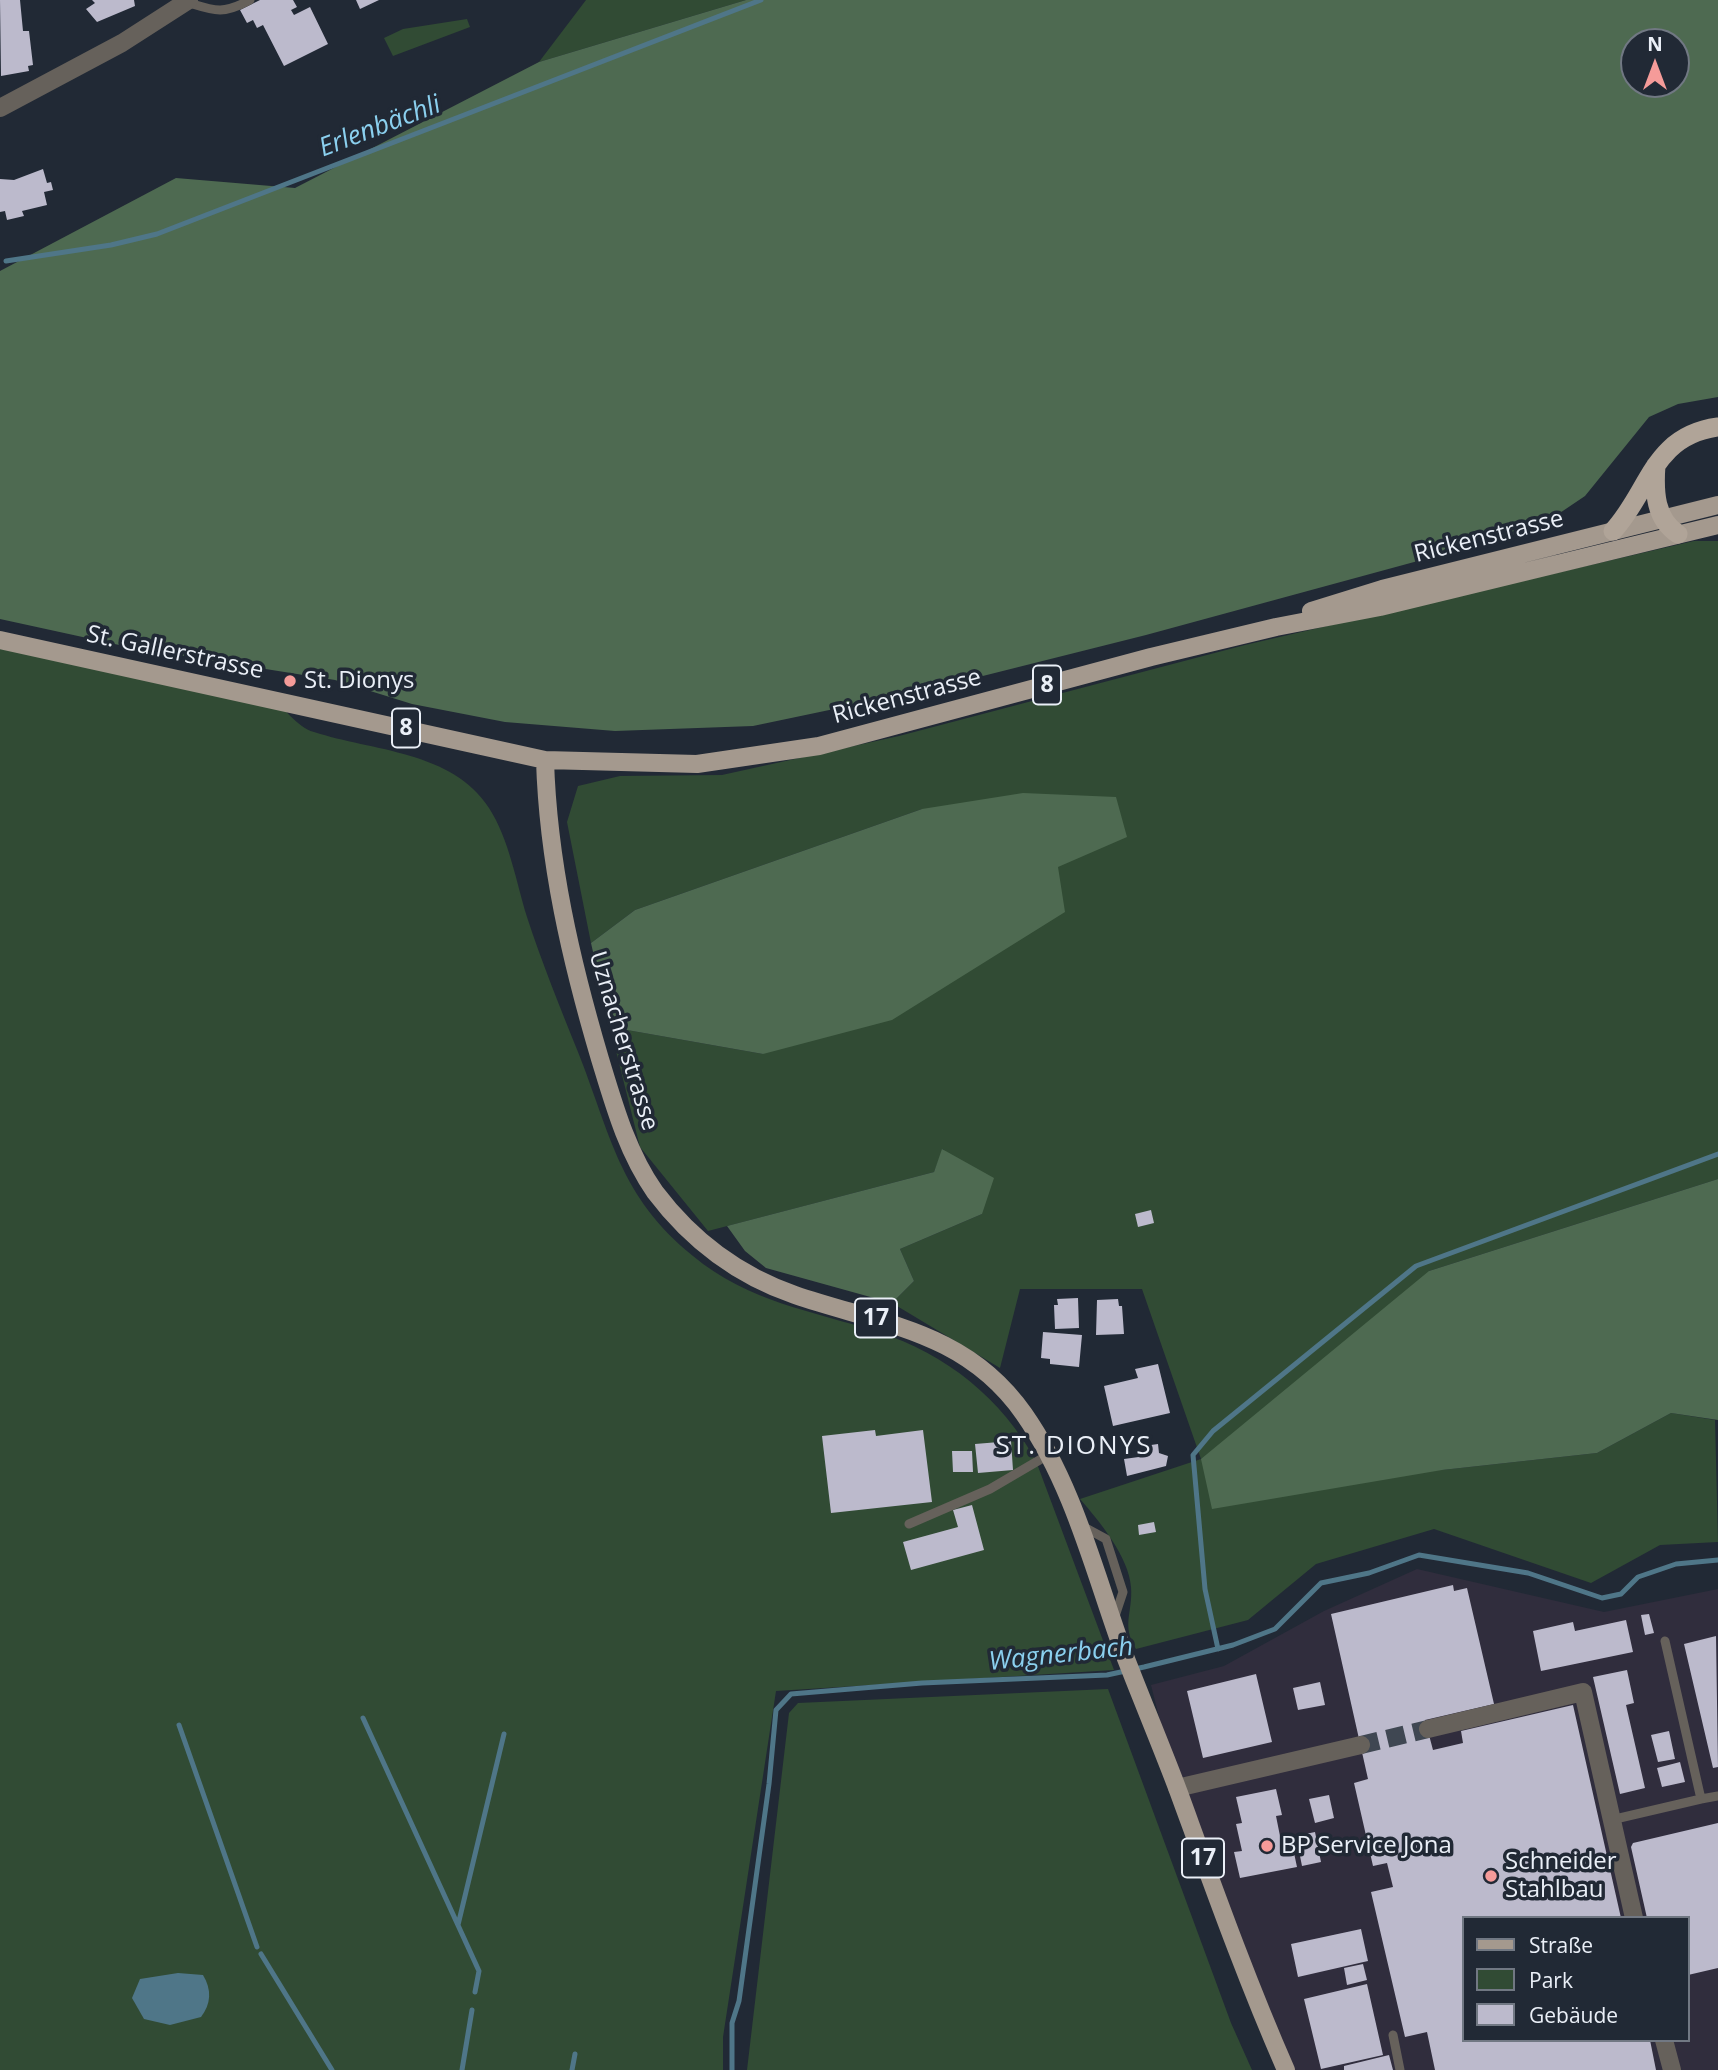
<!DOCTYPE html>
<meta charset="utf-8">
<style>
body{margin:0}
#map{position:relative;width:1718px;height:2070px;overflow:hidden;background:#212935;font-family:"Open Sans",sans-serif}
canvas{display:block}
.legend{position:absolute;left:1462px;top:1916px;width:228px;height:126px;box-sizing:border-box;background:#212935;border:2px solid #717883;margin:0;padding:9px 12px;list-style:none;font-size:21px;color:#eaeff7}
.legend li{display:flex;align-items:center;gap:14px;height:35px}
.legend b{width:35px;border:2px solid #717883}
.north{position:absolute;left:1620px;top:28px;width:70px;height:70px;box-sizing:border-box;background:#212935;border:2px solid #717883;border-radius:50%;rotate:0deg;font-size:19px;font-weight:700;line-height:28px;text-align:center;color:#eaeff7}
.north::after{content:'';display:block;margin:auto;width:24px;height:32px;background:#f59b99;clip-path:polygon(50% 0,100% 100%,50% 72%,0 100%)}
</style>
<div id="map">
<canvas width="1718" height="2070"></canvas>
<ul class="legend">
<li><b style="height:9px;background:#a4998e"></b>Straße</li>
<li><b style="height:19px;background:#314b34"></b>Park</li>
<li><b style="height:19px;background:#bcbacc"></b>Gebäude</li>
</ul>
<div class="north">N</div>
</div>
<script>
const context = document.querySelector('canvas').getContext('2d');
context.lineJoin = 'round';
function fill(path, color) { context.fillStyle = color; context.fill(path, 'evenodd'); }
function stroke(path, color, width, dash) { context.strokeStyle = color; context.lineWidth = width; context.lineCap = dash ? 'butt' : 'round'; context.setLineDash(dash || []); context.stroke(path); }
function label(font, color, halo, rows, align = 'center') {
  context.font = font + ' "Open Sans",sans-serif'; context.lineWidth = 7; context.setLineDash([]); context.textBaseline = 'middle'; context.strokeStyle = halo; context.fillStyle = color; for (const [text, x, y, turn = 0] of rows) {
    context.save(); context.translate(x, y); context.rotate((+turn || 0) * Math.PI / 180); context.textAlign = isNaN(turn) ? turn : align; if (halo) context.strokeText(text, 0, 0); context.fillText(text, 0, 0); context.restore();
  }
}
fill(new Path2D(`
 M1417 1569 1604 1612 1718 1589V2070H1286L1177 1788 1151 1685 1224 1666 1324 1611ZM1464 1918H1688V2040H1464Z`), '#302d3d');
fill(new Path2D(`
 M586 0H746L539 62Z
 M467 19 470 27 393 56 384 38 403 29Z
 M1694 541H1718V1179L1429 1271 1442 1470 1597 1453 1671 1413 1715 1420 1718 1542 1660 1545 1591 1583 1434 1529 1316 1564 1248 1620 1136 1649C1121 1625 1133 1613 1131 1587 1129 1557 1099 1521 1080 1499L1201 1459 1142 1289H1020L1000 1368 892 1303 914 1281 900 1249 982 1214 943 1149 934 1172 708 1231 640 1147 610 1027 763 1054 922 809 635 910 591 943 567 822 578 786 620 776 722 775 899 736 1245 645Z
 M0 640C64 654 127 667 191 681 213 686 249 688 268 698 285 706 296 727 314 732 372 751 453 751 489 808 509 839 516 881 527 917 542 963 560 1007 578 1052 611 1135 619 1196 693 1256 748 1302 813 1311 878 1332 947 1354 1002 1399 1036 1461L1114 1670 776 1691 723 2037V2070H0Z
 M1108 1689 1231 2023 1252 2070H747L789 1713 798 1703Z`), '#314b34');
fill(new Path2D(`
 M746 0H1718V397L1678 404 1649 417 1585 496 1542 525 1517 534 1146 635 939 687 753 726 615 731 505 722 412 704 335 680 133 648 0 619V271L176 178 295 188 539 62ZM1676 42V84H1634V42Z
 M1023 793 1116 797 1127 837 1058 867 1065 912 892 1020 763 1054 610 1027 591 943 635 910 922 809Z
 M942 1149 994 1178 982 1214 900 1249 914 1281 892 1303 766 1268 745 1251 727 1226 934 1172Z
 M1718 1179V1420L1671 1413 1597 1453 1442 1470 1212 1509 1201 1459 1429 1271Z`), '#4e6a51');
fill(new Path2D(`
 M178 1973 203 1975C212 1990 211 2004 201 2017L170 2025 144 2019 132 1998 140 1979Z`), '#4f7688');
stroke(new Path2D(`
 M6 261 111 245 157 234 761 0
 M1218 1649 1205 1589 1193 1455 1213 1431 1416 1266 1718 1154
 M363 1718 479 1971 475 1992
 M179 1725 257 1947
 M458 1925 504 1734
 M261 1954 332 2070
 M462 2070 472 2010
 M572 2070 575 2054
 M732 2070V2023L739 2001 769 1784 776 1710 791 1694 922 1683 1107 1675 1144 1667 1233 1645 1275 1629 1321 1583 1369 1573 1419 1555 1528 1573 1602 1598 1621 1594 1638 1577 1676 1564 1718 1560`), '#4f7688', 5);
fill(new Path2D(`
 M0 0H20L23 31H29L33 65 28 66 29 71 1 76Z
 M92 0H134L135 6 97 22 86 9 95 3Z
 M260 0H293L297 7 291 10 294 15 310 7 328 44 284 66 263 25 257 28 253 20 247 23 240 10Z
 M356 0H379L360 9Z
 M43 169 47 183 51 182 53 190 44 192 47 205 22 211 24 216 7 220 5 211 0 212V179L14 180Z
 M1151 1210 1154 1223 1138 1227 1135 1214Z
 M1078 1298 1079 1328 1055 1329 1054 1305H1058L1057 1299Z
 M1118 1299 1119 1306H1122L1124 1334 1096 1335 1097 1300Z
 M1043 1332 1082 1335 1079 1367 1050 1364V1359L1041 1358Z
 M1158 1364 1170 1413 1113 1426 1104 1386 1138 1378 1135 1369Z
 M875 1430 876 1436 923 1430 932 1502 831 1513 822 1436Z
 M1011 1441 1013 1470 978 1473 975 1444Z
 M1158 1444 1159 1453 1168 1456 1166 1466 1127 1476 1124 1459 1146 1456 1144 1446Z
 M952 1451H972L973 1472H953Z
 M972 1505 984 1550 911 1570 903 1542 958 1527 953 1510Z
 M1154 1522 1156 1532 1139 1535 1138 1525Z
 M1453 1585 1454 1591 1467 1588 1494 1704 1425 1720 1433 1750 1463 1743 1461 1731 1573 1705 1621 1918H1464V2040H1650L1656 2070H1435L1427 2032 1405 2037 1371 1892 1393 1887 1387 1863 1373 1866 1354 1783 1368 1779 1331 1614Z
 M1649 1614 1654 1633 1645 1635 1641 1615Z
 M1626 1620 1633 1652 1541 1671 1533 1631 1573 1622 1575 1631Z
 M1716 1636 1718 1767 1713 1768 1684 1644Z
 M1627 1670 1634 1703 1626 1705 1645 1788 1620 1794 1593 1677Z
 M1256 1674 1272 1742 1203 1758 1187 1691Z
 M1320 1682 1325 1705 1298 1710 1293 1688Z
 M1669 1731 1675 1759 1658 1762 1651 1735Z
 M1680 1762 1685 1782 1662 1787 1657 1768Z
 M1276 1789 1282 1815 1276 1816 1281 1841 1291 1839 1297 1867 1240 1878 1234 1852 1242 1851 1236 1824 1242 1823 1236 1797Z
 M1329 1795 1334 1818 1315 1823 1309 1799Z
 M1718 1823V1968L1688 1975V1918H1647L1631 1847 1633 1843Z
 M1315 1832 1321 1862 1302 1866 1296 1836Z
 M1361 1929 1368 1961 1298 1977 1291 1944Z
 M1363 1964 1367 1980 1347 1985 1344 1968Z
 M1367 1984 1383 2055 1321 2069 1304 1999Z
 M1389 2055 1393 2070H1344V2066Z`), '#bcbacc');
stroke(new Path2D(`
 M1361 1745 1428 1729`), '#3f4752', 18, [18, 9]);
stroke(new Path2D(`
 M186 2C215 11 222 15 250 0
 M909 1524 990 1489 1048 1455
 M1082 1526 1106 1539 1123 1592 1114 1619
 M1701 1799 1718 1796
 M1611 1820 1701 1799 1665 1641
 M1393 2035 1400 2070`), '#66615b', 9);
stroke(new Path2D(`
 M0 108 122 43 189 0
 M1428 1729 1583 1692 1634 1918
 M1177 1788 1361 1745
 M1664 2040 1672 2070`), '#66615b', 18);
stroke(new Path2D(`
 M1311 611 1382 589 1718 505
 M0 640 545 760 697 764 819 746 1151 657 1276 627 1380 607 1718 525
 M545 760C548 862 571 961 600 1059 614 1105 627 1152 655 1192 692 1241 737 1275 795 1295 883 1325 966 1331 1024 1414 1073 1484 1094 1571 1123 1651 1141 1698 1161 1745 1179 1793 1213 1886 1246 1979 1286 2070`), '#a4998e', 18);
stroke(new Path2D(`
 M1656 465C1654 492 1655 519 1678 534
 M1613 531C1650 491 1652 436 1718 427`), '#b0a498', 19);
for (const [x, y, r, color] of [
 [290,681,7,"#f59b99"],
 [1267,1846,7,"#f59b99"],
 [1491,1876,7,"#f59b99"]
]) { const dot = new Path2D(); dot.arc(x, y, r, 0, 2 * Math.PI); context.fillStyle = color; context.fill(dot); stroke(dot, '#212935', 2.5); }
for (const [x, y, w] of [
 [1047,685,28],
 [406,728,28],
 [876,1318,42],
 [1203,1858,42]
]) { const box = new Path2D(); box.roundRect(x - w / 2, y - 19.5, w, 39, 5); context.fillStyle = '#212935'; context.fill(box); stroke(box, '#eaeff7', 2); }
label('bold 23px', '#eaeff7', null, [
 ["8",1047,685],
 ["8",406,728],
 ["17",876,1318],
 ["17",1203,1858]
]);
label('24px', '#eaeff7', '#212935', [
 ["Rickenstrasse",1489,537,-14],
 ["St. Gallerstrasse",175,653,12],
 ["Rickenstrasse",907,697,-15],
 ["Uznacherstrasse",623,1041,73]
]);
label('24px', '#eaeff7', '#212935', [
 ["St. Dionys",304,681],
 ["BP Service Jona",1281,1846],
 ["Schneider",1505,1862],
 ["Stahlbau",1505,1890]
], 'left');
label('italic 26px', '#8bd0ef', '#212935', [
 ["Erlenbächli",380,127,-21],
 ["Wagnerbach",1061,1655,-6]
]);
context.letterSpacing = '2px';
label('26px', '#eaeff7', '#212935', [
 ["ST. DIONYS",1074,1447]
]);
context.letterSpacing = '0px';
</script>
